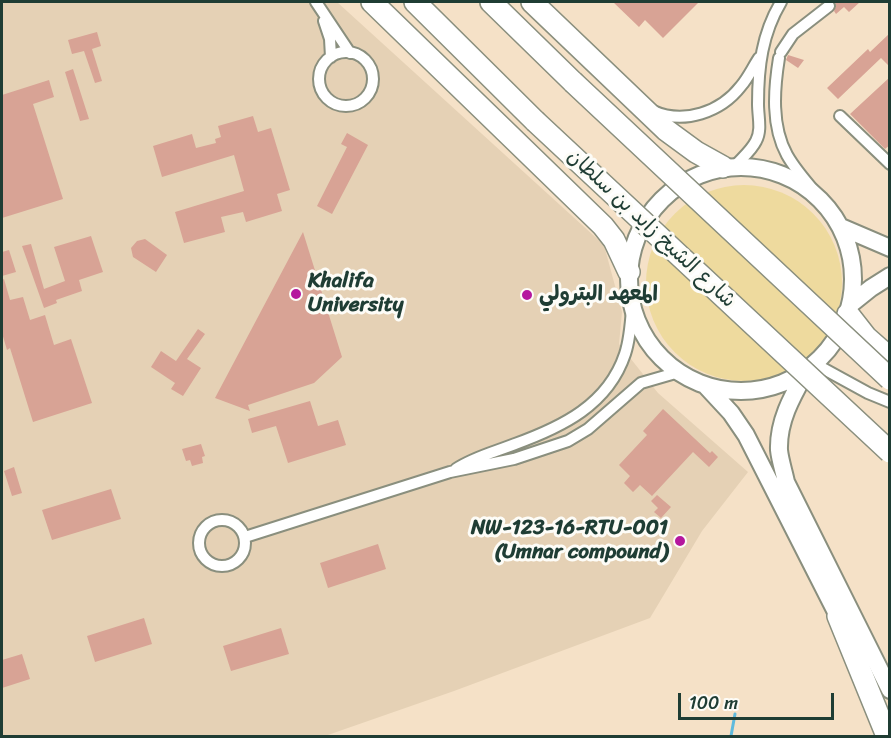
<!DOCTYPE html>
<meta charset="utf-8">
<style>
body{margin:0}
#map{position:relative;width:891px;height:738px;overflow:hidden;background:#f5e1c7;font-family:Sriracha,sans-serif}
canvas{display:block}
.frame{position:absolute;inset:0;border:3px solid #1f3d34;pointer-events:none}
.scale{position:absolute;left:678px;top:693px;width:156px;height:27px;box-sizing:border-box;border:3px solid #1f3d34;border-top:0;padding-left:8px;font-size:18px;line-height:21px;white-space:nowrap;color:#1f3d34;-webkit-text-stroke:4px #fdfcf7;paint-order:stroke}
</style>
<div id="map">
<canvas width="891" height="738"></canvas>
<div class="frame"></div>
<div class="scale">100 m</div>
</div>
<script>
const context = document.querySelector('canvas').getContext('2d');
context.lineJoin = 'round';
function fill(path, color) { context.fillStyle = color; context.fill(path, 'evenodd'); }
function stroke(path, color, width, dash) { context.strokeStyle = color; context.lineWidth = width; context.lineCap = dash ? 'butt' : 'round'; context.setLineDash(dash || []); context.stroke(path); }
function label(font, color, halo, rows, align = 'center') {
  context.font = font + ' Sriracha,"Playpen Sans Arabic",sans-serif'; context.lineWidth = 6; context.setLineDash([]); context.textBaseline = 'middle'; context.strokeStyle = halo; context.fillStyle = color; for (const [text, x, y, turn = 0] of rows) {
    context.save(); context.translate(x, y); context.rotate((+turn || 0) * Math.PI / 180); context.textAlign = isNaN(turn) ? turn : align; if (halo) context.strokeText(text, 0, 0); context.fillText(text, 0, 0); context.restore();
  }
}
fill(new Path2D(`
 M2 2H337L604 245 622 312 619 344 658 393 748 472 702 531 650 618 454 691 325 736H2Z`), '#e5d1b5');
fill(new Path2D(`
 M646 283a98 98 0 1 1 196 0a98 98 0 1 1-196 0Z`), '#eeda9e');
stroke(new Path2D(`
 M731 736 735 714`), '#5fbadd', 3);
fill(new Path2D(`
 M613 2H699L663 38 645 20 639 27Z
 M835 2H860L849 12 844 7 836 14 834 11 836 6Z
 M97 32 101 46 92 49 102 81 95 83 84 51 72 54 68 40Z
 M890 33V67L881 58 838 99 827 88 868 49 870 52Z
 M788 55 804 60 798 68 786 60Z
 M73 69 89 119 80 121 65 72Z
 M890 77V145L885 149 850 114Z
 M49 80 54 97 33 104 63 199 2 218V95Z
 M253 116 258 132 271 128 290 190 277 194 282 211 246 222 243 212 221 217 225 232 184 243 175 212 244 191 234 155 162 177 153 146 192 134 196 148 216 143 215 139 221 137 218 126Z
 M347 133 368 145 332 214 317 206 347 147 341 144Z
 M303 232 342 357 314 383 248 405 250 411 215 398Z
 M91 236 103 272 79 280 82 291 56 300 57 303 44 308 22 246 31 244 44 289 65 281 54 247Z
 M145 239 167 255 156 272 133 257 131 248 137 241Z
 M9 250 16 272 2 276V252Z
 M4 279 10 300 23 297 30 320 45 315 54 345 71 339 92 403 33 422 10 348 7 350 2 333V280Z
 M198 329 205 334 187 359 201 368 183 396 171 389 175 383 151 367 161 351 176 361Z
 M310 401 318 426 338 420 346 445 288 463 276 426 252 433 248 419Z
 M663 409 710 453 712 451 718 457 709 467 693 452 652 496 640 485 633 492 624 483 630 476 619 465 647 435 643 431Z
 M201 444 205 456 202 457 203 463 192 466 190 460 186 461 182 449Z
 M14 467 22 493 12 496 4 471Z
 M111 489 121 519 52 540 42 510Z
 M657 495 671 507 661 518 654 512 658 508 651 501Z
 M378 544 386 569 328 588 320 563Z
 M144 618 152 644 95 662 87 636Z
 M281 628 289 654 231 671 223 646Z
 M22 654 30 679 2 688V660Z`), '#d8a395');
const street = new Path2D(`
 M316 2 350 53
 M324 21 330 39 331 57
 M781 52 793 34 829 6
 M319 79a27 27 0 1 1 54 0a27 27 0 1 1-54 0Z
 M779 58C774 89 771 126 787 155 796 171 809 185 821 199
 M653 111C684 125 721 112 741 86 748 78 753 67 759 58
 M840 116 890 164
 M735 166C742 158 751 151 756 141 762 130 758 117 758 104 758 67 762 34 781 2
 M815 364 868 393 890 402
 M456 469C474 457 495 452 515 444 562 427 608 405 625 354 630 339 631 323 632 308
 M199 543a23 23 0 1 1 46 0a23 23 0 1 1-46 0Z
 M245 537 450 472 514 459 568 441 588 429 641 383 679 372`);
const secondary = new Path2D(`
 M629 279a112 112 0 1 1 224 0a112 112 0 1 1-224 0Z
 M841 227 890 248
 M851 304 871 288 890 276
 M807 370C793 395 778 420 779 450 780 460 784 472 786 482L890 690
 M705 385 731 413 746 435 838 616`);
const highway = new Path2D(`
 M372 2 603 226 614 240 629 272
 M415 2 535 121
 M491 2 573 82
 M532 2 666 130 696 152 723 167
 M848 314 866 337 890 358
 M838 616 887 736`);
stroke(street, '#8a8f7e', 14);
stroke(secondary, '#8a8f7e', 20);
stroke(highway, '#8a8f7e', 24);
stroke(street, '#fff', 10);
stroke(secondary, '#fff', 16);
stroke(highway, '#fff', 21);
const highwayBridge = new Path2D(`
 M573 82 890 379
 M535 121 890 452`);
stroke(highwayBridge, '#8a8f7e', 24, []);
stroke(highwayBridge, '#fff', 21);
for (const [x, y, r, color] of [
 [296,294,6,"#b5179e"],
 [527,295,6,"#b5179e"],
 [680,541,6,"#b5179e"]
]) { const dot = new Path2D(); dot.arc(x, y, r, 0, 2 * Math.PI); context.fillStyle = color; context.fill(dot); stroke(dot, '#fdfcf7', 2); }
label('21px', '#1f3d34', '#fdfcf7', [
 ["شارع الشيخ زايد بن سلطان",651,229,43]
]);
label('bold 21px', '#1f3d34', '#fdfcf7', [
 ["Khalifa",308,282],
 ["University",308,306],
 ["المعهد البترولي",539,295],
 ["NW-123-16-RTU-001",668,529,"right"],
 ["(Umnar compound)",668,553,"right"]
], 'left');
</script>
